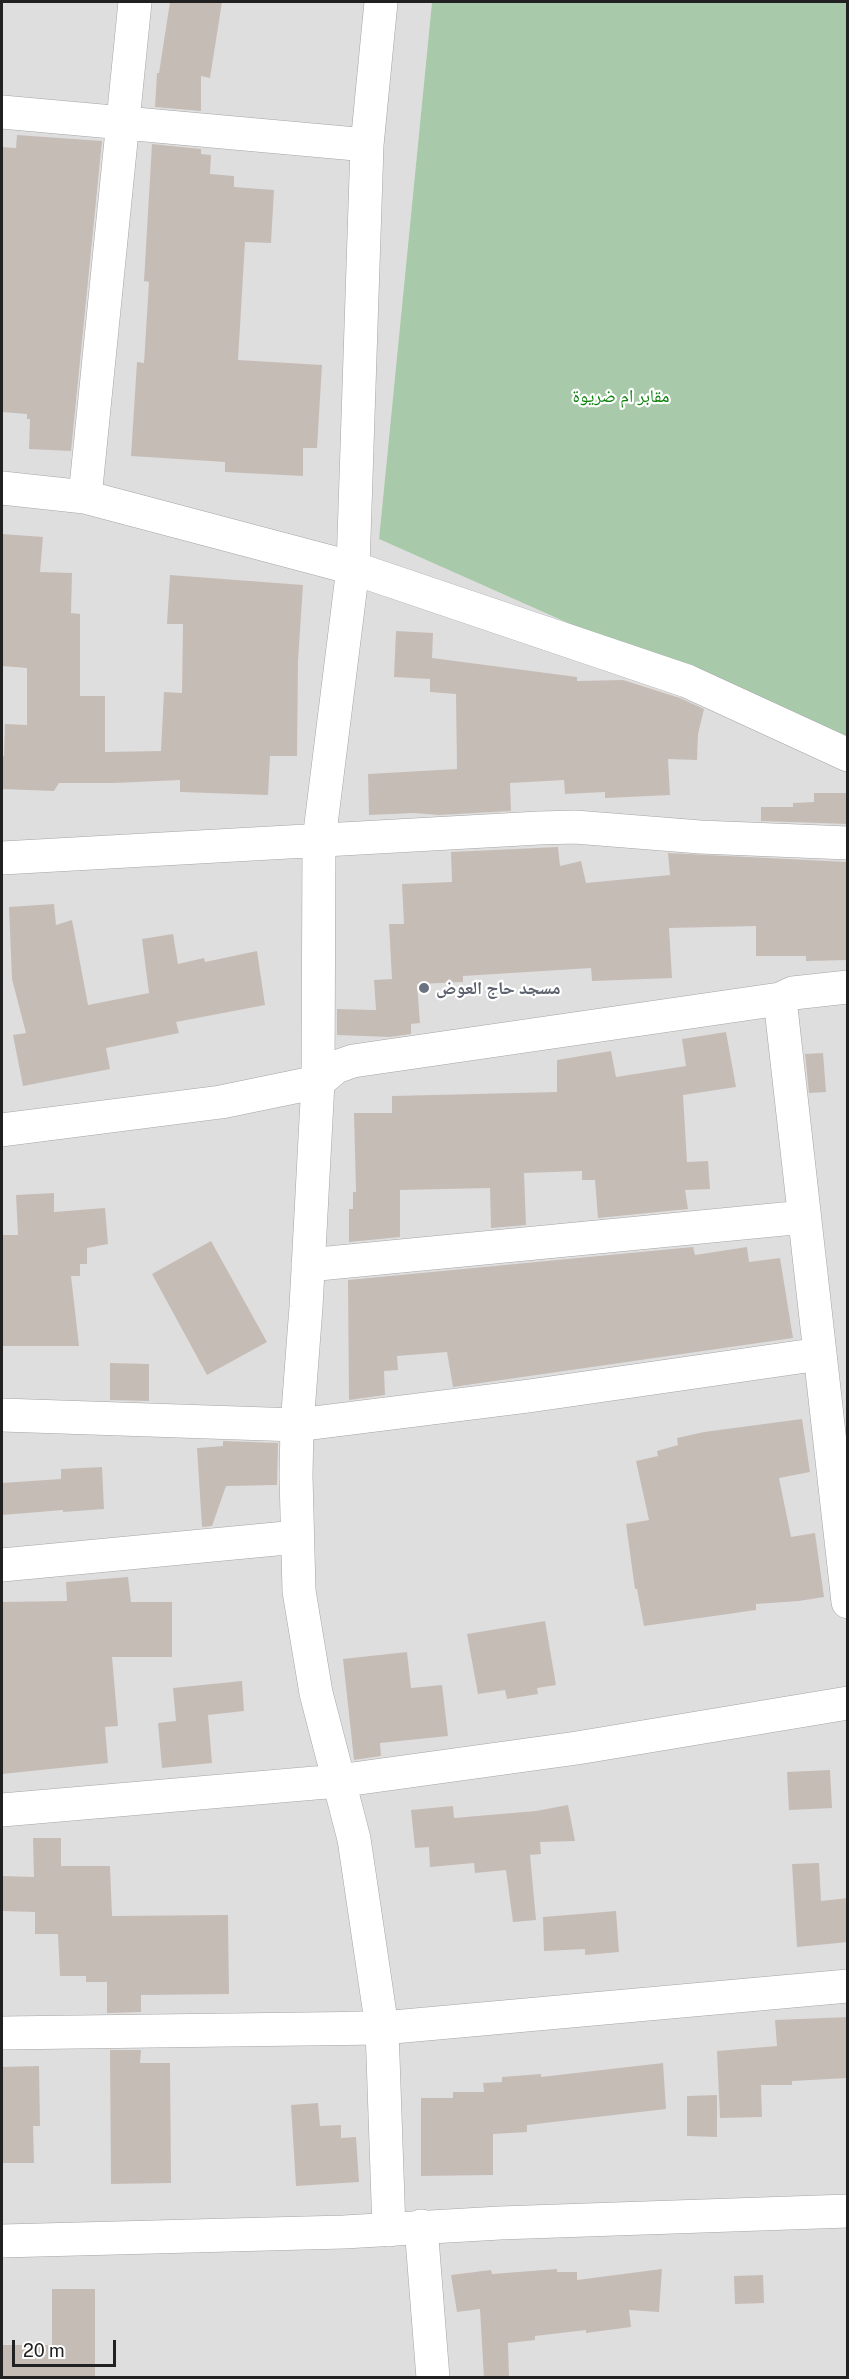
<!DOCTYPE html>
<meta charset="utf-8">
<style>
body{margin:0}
#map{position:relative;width:849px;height:2379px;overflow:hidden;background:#f1ede7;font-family:"Public Sans",sans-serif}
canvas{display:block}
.frame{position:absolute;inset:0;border:3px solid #212121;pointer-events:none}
.scale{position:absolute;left:12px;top:2340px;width:104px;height:27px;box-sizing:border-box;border:3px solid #212121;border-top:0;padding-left:8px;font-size:18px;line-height:21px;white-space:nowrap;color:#212121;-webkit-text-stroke:4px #fff;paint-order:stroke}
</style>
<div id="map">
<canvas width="849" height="2379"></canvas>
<div class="frame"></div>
<div class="scale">20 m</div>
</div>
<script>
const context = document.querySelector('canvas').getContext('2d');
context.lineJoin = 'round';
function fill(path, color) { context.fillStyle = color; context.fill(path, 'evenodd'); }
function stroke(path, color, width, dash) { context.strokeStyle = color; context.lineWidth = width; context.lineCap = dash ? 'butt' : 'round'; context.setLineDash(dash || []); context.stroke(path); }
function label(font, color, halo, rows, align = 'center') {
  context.font = font + ' "Public Sans","Noto Naskh Arabic",sans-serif'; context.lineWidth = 4.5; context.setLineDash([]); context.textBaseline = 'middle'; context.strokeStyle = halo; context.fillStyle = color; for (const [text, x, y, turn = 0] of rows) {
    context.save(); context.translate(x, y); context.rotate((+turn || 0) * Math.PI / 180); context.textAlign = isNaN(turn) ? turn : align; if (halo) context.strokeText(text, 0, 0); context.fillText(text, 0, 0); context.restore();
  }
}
fill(new Path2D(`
 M2 2H432L379 539 847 747V2377L2 2378Z`), '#dfdede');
fill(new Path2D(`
 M432 2H847V747L379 539Z`), '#a8caaa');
fill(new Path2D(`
 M170 2H222L210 78 201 76V111L155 107 157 73H159Z
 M17 135 102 141 71 451 29 449 30 419H27V414L2 412V147L16 148Z
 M152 144 201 149V154L211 155 210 174 234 176V187L274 190 271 243 245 242 238 360 322 365 317 448H303V476L225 472V462L131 456 137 362 144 363 149 282 144 281Z
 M2 534 43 537 40 572 72 573 71 613 80 614V696H105V752L161 751 164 692 182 693 183 624H167L170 575 303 585 298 661 297 756H270L268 795 180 792V780L114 783H59L54 791 2 789V756H4L5 724 27 725V668L2 666Z
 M396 631 433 633 432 658 577 677V681L623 680 680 698 704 709 698 734 697 760 668 759 670 795 605 798V792L565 794 564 780 510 783 511 811 439 815 414 813 369 815 368 774 457 769 456 694 430 692V679L394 677Z
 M814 793H848V824L761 821V807H793V803L814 802Z
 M558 847 560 866 581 861 586 883 670 875 668 853 848 862V960L806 961V956H756V926L669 928 672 978 592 981 591 968 463 976V982L417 984 420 1023 411 1024V1034L390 1037 337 1035V1009L376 1010 374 980 392 979 389 924H404L402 884 452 882 451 852Z
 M54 904 56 925 72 920 88 1005 149 993 142 939 173 934 178 964 204 958 205 962 257 951 265 1005 176 1022 179 1033 106 1048 110 1069 23 1086 13 1035 26 1033 12 979 9 907Z
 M726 1032 736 1087 683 1095 687 1162 708 1161 710 1189 685 1190 688 1209 598 1218 595 1180H582V1171L524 1173 526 1225 491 1228 490 1188 400 1190V1237L349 1242V1209H353V1192H356L354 1113H392V1096L557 1092V1060L611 1051 616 1077 686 1066 682 1039Z
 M823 1053 826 1092 809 1093 805 1054Z
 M54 1193V1212L105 1208 108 1244 87 1248V1264H80V1276H71L79 1346H2V1235H18L16 1195Z
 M211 1241 267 1342 207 1375 152 1274Z
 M693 1247 695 1255 747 1247 749 1262 780 1258 793 1338 453 1387 447 1352 397 1356 398 1370 384 1371 385 1395 349 1400 348 1280Z
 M110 1363 149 1364V1401L110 1400Z
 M802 1419 810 1472 779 1478 791 1537 815 1533 824 1597 799 1601 756 1604V1610L644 1626 637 1589H635L626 1524 649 1520 636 1461 658 1456 657 1451 678 1445 677 1438 704 1432Z
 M223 1441 278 1443 277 1485 226 1486 212 1526 202 1527 197 1448 223 1446Z
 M102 1467 104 1509 63 1512V1510L2 1515V1483L61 1479V1469Z
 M128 1577 131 1602H172V1657H112L118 1726 105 1727 108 1763 2 1774V1602L67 1601 66 1582Z
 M545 1621 556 1685 537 1688 538 1694 507 1699 505 1690 478 1694 467 1634Z
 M407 1652 411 1688 442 1685 448 1736 380 1743 381 1756 354 1760 343 1659Z
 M242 1681 244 1711 208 1715 212 1763 162 1768 158 1723 176 1721 173 1688Z
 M830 1770 832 1808 789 1810 787 1772Z
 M568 1805 575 1841 540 1842 541 1854 530 1855 536 1920 513 1922 506 1870 475 1873 474 1863 430 1867 429 1847 415 1848 411 1810 453 1806 454 1818 536 1811Z
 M33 1838H61V1866H110L112 1916 228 1915 229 1994 141 1995V2012L107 2013V1982H86V1976H60L58 1934H35V1912L2 1911V1876L34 1877Z
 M819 1863 821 1901 848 1898V1942L797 1947 792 1864Z
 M616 1911 619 1952 585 1955V1949L544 1951 543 1917Z
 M848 2017V2078L792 2081V2085H761L762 2117 720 2118 717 2051 777 2046 775 2020Z
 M110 2050H141L140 2063H170L171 2183 111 2184Z
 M663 2063 666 2109 527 2125V2132L493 2134V2175L421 2176V2098H453V2092H484L483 2083 502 2082V2077L541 2074V2077Z
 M39 2066 40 2126H33L34 2163H2V2067Z
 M717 2095V2137L687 2136V2096Z
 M318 2103 320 2126 341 2125V2138L356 2137 359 2182 296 2186 291 2105Z
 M557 2269V2272H577V2280L662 2269 659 2312 629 2310 631 2327 586 2333V2330L535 2336V2340L508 2343 509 2378H484L480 2309 457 2312 451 2275 491 2270 492 2274Z
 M763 2275 764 2303 735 2304 734 2276Z
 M52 2289H95V2378H2V2345H52Z`), '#c6bcb6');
const minor = new Path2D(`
 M381 2 367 145 353 568 319 840 318 1082 306 1307 297 1425 296 1476 299 1591 316 1693 354 1839 382 2028 389 2230
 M2 112 367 145
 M2 488 85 497 353 568 687 681 848 755
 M85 497 135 2
 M2 858 539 828 575 827 700 837 848 843
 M780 999 848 1602
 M2 1130 221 1102 318 1082 336 1067 353 1061 780 999 793 993 848 987
 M308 1265 804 1217
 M2 1415 297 1425 529 1396 820 1354
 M2 1565 297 1537
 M2 1810 338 1781 577 1748 848 1703
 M2 2033 382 2028 848 1986
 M421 2226 433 2378`);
const tertiary = new Path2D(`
 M2 2241 344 2232 500 2223 848 2211`);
stroke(minor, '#a5a5a5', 34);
stroke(tertiary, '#a5a5a5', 34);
stroke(minor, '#fff', 33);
stroke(tertiary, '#fff', 33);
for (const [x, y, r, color] of [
 [424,988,6,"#6b7280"]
]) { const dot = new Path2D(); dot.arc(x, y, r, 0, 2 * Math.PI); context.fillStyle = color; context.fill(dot); stroke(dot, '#fff', 2); }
label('18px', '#0d820b', '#fff', [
 ["مقابر ام ضريوة",621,396]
]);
label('bold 18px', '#5b616d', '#fff', [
 ["مسجد حاج العوض",436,988]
], 'left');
</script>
